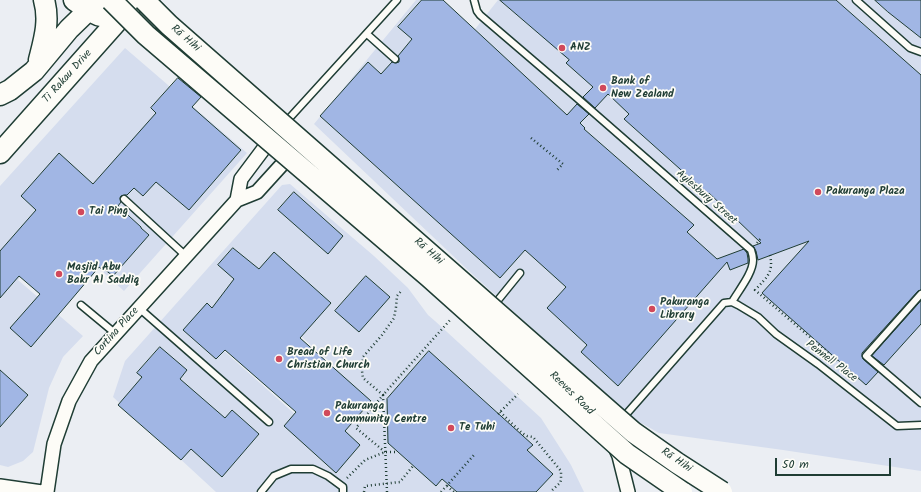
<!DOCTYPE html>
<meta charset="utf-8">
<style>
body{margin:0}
#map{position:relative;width:921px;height:492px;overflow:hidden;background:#ebeef3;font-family:Kalam,sans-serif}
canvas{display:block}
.scale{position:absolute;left:775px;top:458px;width:116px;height:18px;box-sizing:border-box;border:2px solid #1f3d34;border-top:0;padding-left:5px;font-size:12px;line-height:14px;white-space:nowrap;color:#1f3d34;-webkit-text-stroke:3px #fdfcf7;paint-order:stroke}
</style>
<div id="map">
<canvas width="921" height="492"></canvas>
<div class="scale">50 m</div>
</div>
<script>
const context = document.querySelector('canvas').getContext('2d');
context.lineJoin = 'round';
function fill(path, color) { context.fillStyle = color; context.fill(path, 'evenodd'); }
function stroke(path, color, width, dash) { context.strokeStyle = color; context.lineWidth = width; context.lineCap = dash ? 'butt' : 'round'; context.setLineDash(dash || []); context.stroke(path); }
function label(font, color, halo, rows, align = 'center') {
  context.font = font + ' Kalam,sans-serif'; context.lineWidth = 3.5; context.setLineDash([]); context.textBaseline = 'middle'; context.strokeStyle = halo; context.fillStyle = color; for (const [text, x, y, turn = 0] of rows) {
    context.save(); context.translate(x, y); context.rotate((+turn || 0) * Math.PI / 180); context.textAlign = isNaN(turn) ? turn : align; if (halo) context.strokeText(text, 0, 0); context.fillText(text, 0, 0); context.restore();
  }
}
fill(new Path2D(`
 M416 0H442L472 33 498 0H921V471L783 450 659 433 643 424 634 421 470 272 314 124Z
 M125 48 247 153 124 291 59 232 18 280 83 336 63 357 49 388 33 452 23 461 8 467 0 465V186Z
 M290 184 374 256 408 288 428 315 435 321 541 418 571 465 584 492H216L113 397 125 361 282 185ZM263 303 337 368 297 416 223 350Z`), '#d5ddee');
const building = new Path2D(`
 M422 0H443L567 115 577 104 589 114 580 123 585 128 584 129 694 225 687 232 717 259 744 249 747 253 748 259V263L730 270 727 262 618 386 581 352 587 345 547 308 566 287 525 250 500 278 320 116 368 62 381 74 392 62 396 63 399 62V58L398 56 412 39 398 27Z
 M500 0H836L921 75V290L918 291 862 353V356L863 359 878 372 866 385 762 293 809 241 758 260 756 251 753 246 761 243 709 193 708 194 624 119 629 114 608 94 595 108 583 97 593 87 566 63 569 60Z
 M875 0H921V38L888 12Z
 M178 78 201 97 192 107 241 150 189 210 156 182 143 196 134 188 127 195H125L121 196 120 198 121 202 118 206 141 227V228L149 235 113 276 104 269 103 270 99 267 31 347 10 328 40 294 19 276 0 298V251L36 210 21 196 59 153 93 184 156 113 151 108Z
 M294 192 343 236 328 254 278 210Z
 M233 248 259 269 274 252 331 303 300 338 371 401 345 431 360 445 336 473 284 426 296 412 225 350 216 359 183 330 207 303 212 308 234 279 218 265Z
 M366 276 390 297 359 332 335 311Z
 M921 301V324L884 365 872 356Z
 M160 347 187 370 180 379 225 418 232 410 259 434 222 477 191 449 181 460 118 405 142 377 137 373Z
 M429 351 533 445 527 450 553 474 536 492H457L442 479 436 486 388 443 387 399Z
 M0 370 28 395 0 427Z`);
fill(building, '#a1b6e4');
stroke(building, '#1f3d34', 1);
const lane = new Path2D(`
 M474 0 477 11 480 15 577 98 751 250C752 253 753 256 753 260 753 273 739 290 732 302L724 303 622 419
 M856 0 910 48 921 52
 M367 34 395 59
 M285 123 397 0
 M124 199 186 256
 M921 294 866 356 921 403
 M732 302 738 305 758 317 776 334 818 364 897 426 921 425
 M81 305 116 334
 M494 305 520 273
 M139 308 269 422
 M261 492 274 476 291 469H313L328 476 343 487V492`);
const street = new Path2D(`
 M237 200 241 179 274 135
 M614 445 619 456 628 492
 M0 486 42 492
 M47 492 54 444 69 401 91 361 237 200 257 192 297 148`);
const primary = new Path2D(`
 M74 0C84 7 93 15 105 17 110 18 116 17 121 17
 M39 60C44 40 50 21 44 0
 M0 95 10 90 34 71 69 29 99 0
 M0 153 136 0`);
stroke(lane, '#1f3d34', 9);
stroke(street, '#1f3d34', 16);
stroke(primary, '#1f3d34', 23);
stroke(new Path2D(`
 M531 138 563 164 557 170
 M757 243 762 237
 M770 255C774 273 766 278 755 290L859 379
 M500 412 522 433 527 436 533 437 561 471V480L560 483 550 492
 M498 414 518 394
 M385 452 356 428 383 395 363 378 362 371 363 357 382 335 394 318 396 307 397 296 402 290
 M347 478 365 460 385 452H397
 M447 486 454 492
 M364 492 365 486 400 482 413 466
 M387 492 383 395 451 319
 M441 492 474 455`), '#1f3d34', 2.5, [1, 3]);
stroke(lane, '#fdfcf7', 6);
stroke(street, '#fdfcf7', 13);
stroke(primary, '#fdfcf7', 20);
const primaryBridge = new Path2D(`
 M111 0 146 35 429 277 627 454 682 492
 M144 0 169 25 633 432 677 463 722 492`);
stroke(primaryBridge, '#1f3d34', 23, []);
stroke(primaryBridge, '#fdfcf7', 20);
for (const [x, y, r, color] of [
 [562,48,4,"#d1495b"],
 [603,88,4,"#d1495b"],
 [818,192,4,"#d1495b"],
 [81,212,4,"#d1495b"],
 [59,274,4,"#d1495b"],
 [652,309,4,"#d1495b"],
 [279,359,4,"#d1495b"],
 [327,413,4,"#d1495b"],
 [451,428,4,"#d1495b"]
]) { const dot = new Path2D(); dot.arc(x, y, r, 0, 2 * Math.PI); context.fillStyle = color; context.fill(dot); stroke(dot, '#fdfcf7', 1.5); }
label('11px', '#1f3d34', '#fdfcf7', [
 ["Rā Hihi",185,39,41],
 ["Ti Rakau Drive",68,77,-48],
 ["Aylesbury Street",706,198,41],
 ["Rā Hihi",428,252,41],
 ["Cortina Place",117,332,-48],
 ["Pennell Place",831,362,37],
 ["Reeves Road",571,394,44],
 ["Rā Hihi",676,461,34]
]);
label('bold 11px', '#1f3d34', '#fdfcf7', [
 ["ANZ",570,48],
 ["Bank of",611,82],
 ["New Zealand",611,95],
 ["Pakuranga Plaza",826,192],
 ["Tai Ping",89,212],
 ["Masjid Abu",67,268],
 ["Bakr Al Saddiq",67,281],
 ["Pakuranga",660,303],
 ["Library",660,316],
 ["Bread of Life",287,353],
 ["Christian Church",287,366],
 ["Pakuranga",335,407],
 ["Community Centre",335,420],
 ["Te Tuhi",459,428]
], 'left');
</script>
